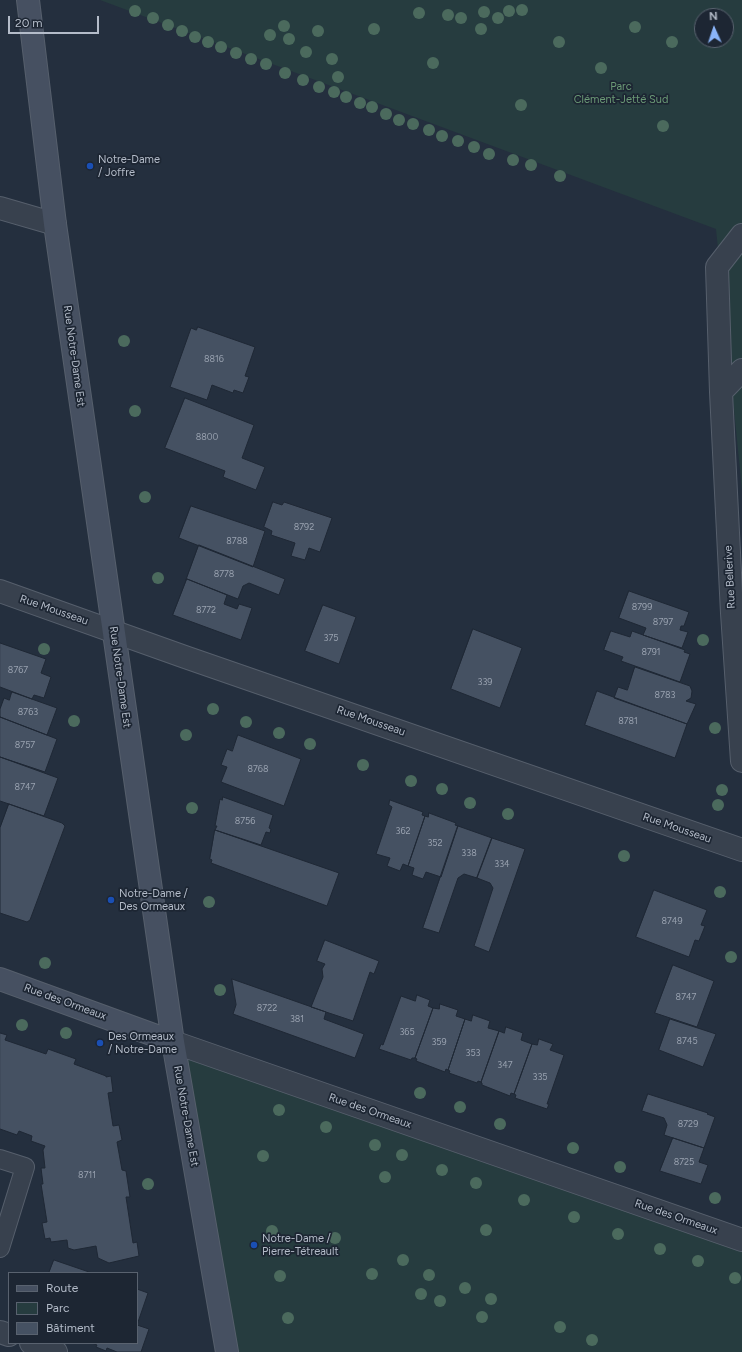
<!DOCTYPE html>
<meta charset="utf-8">
<style>
body{margin:0}
#map{position:relative;width:742px;height:1352px;overflow:hidden;background:#242f3e;font-family:Figtree,sans-serif}
canvas{display:block}
.legend{position:absolute;left:8px;top:1272px;width:130px;height:72px;box-sizing:border-box;background:#1d2633;border:1px solid #59626f;margin:0;padding:5px 7px;list-style:none;font-size:12px;color:#b4bcc9}
.legend li{display:flex;align-items:center;gap:8px;height:20px}
.legend b{width:20px;border:1px solid #59626f}
.north{position:absolute;left:694px;top:8px;width:40px;height:40px;box-sizing:border-box;background:#1d2633;border:1px solid #59626f;border-radius:50%;rotate:357deg;font-size:11px;font-weight:700;line-height:16px;text-align:center;color:#b4bcc9}
.north::after{content:'';display:block;margin:auto;width:14px;height:18px;background:#8ab4f8;clip-path:polygon(50% 0,100% 100%,50% 72%,0 100%)}
.scale{position:absolute;left:8px;top:16px;width:91px;height:18px;box-sizing:border-box;border:2px solid #b4bcc9;border-top:0;padding-left:5px;font-size:12px;line-height:14px;white-space:nowrap;color:#b4bcc9;-webkit-text-stroke:3px #1d2633;paint-order:stroke}
</style>
<div id="map">
<canvas width="742" height="1352"></canvas>
<ul class="legend">
<li><b style="height:5px;background:#465061"></b>Route</li>
<li><b style="height:11px;background:#263c3f"></b>Parc</li>
<li><b style="height:11px;background:#455162"></b>Bâtiment</li>
</ul>
<div class="north">N</div>
<div class="scale">20 m</div>
</div>
<script>
const context = document.querySelector('canvas').getContext('2d');
context.lineJoin = 'round';
function fill(path, color) { context.fillStyle = color; context.fill(path, 'evenodd'); }
function stroke(path, color, width, dash) { context.strokeStyle = color; context.lineWidth = width; context.lineCap = dash ? 'butt' : 'round'; context.setLineDash(dash || []); context.stroke(path); }
function label(font, color, halo, rows, align = 'center') {
  context.font = font + ' Figtree,sans-serif'; context.lineWidth = 3.5; context.setLineDash([]); context.textBaseline = 'middle'; context.strokeStyle = halo; context.fillStyle = color; for (const [text, x, y, turn = 0] of rows) {
    context.save(); context.translate(x, y); context.rotate((+turn || 0) * Math.PI / 180); context.textAlign = isNaN(turn) ? turn : align; if (halo) context.strokeText(text, 0, 0); context.fillText(text, 0, 0); context.restore();
  }
}
fill(new Path2D(`
 M100 0H742V490L716 229ZM702 16H726V40H702Z
 M173 1042 742 1245V1352H225Z`), '#263c3f');
const building = new Path2D(`
 M198 327 255 347 245 376 249 377 243 393 234 390 233 393 212 385 207 400 170 387 191 328 196 330Z
 M185 398 254 425 242 458 265 467 256 490 223 477 225 471 165 448Z
 M273 502 282 505 284 502 332 518 320 552 309 548 305 560 291 556 295 543 271 535 272 531 264 527Z
 M191 506 265 531 253 567 179 538Z
 M199 545 285 579 279 595 249 583 243 586 238 599 187 579 186 580Z
 M187 579 227 595 224 604 237 609 239 604 252 608 241 640 173 615Z
 M629 591 689 612 684 626H681L680 630 688 632 682 648 643 635 646 628 619 618Z
 M323 605 356 617 339 664 305 651Z
 M473 629 522 648 500 708 451 689Z
 M611 631 630 637 632 631 685 650 684 652 690 654 680 682 621 661 623 657 604 650Z
 M0 643 46 659 41 673 51 677 44 698 34 695 32 699 0 687Z
 M635 667 690 686 692 691 691 698 686 701 696 704 687 724 614 698 618 687 627 690Z
 M597 691 687 724 675 758 585 725Z
 M12 692 57 708 47 735 0 717V709L4 698 9 700Z
 M0 717 57 739 45 772 0 757Z
 M238 735 301 759 284 806 221 782 227 767 221 765 227 749 232 751Z
 M0 757 58 778 44 816 0 801Z
 M223 797 273 815 269 828 271 829 270 833 266 832 261 845 215 830 217 826H215L220 799 222 800Z
 M390 800 423 812 422 815 425 816 408 866 403 864 400 871 387 866 390 858 376 854 392 807 389 805Z
 M9 804 62 823 65 826 30 920 27 922 0 913V828Z
 M429 813 456 823 455 825 458 826 441 877 426 872 423 879 412 875 414 868 408 866 425 816 428 817Z
 M458 826 492 838 477 878 464 874 458 878 439 933 423 928Z
 M215 830 339 873 327 906 211 863 212 860 210 859Z
 M492 838 525 849 489 952 474 946 493 888 490 883 477 878Z
 M654 890 707 910 701 925 705 926 699 941 695 940 689 957 636 937Z
 M325 940 379 961 374 974 370 972 353 1021 311 1007 323 977 322 969 325 964 317 961Z
 M673 965 714 981 697 1027 655 1013Z
 M232 979 326 1012 324 1019 364 1034 355 1058 233 1014 236 1005Z
 M417 995 430 1000 428 1006 433 1008 415 1058H412L411 1060 379 1049 381 1044 383 1045 401 996 415 1001Z
 M440 1004 458 1010 456 1016 465 1019 448 1070 446 1069 445 1072 416 1061 417 1059 415 1058 433 1008 439 1009Z
 M473 1015 490 1021 488 1028 499 1031 481 1082 478 1081 477 1083 449 1073 450 1071 448 1070 465 1019 471 1021Z
 M670 1019 716 1034 703 1067 659 1050Z
 M506 1027 523 1033 521 1040 532 1044 514 1094 511 1093 510 1096 482 1085V1083L481 1082 499 1031 504 1033Z
 M0 1033 7 1035 5 1040 46 1054 48 1049 76 1059 74 1064 106 1076V1077L111 1076 113 1092 108 1093 113 1126 119 1125 122 1140 117 1142 122 1170 126 1171 130 1197H126L133 1243 137 1242 139 1256 109 1263 98 1258 96 1246 74 1250 68 1248 67 1240 51 1242 50 1238 45 1239 42 1223 47 1222 41 1184H43L41 1168H45L43 1150 45 1146 31 1141 32 1136 19 1131 17 1135 0 1129Z
 M539 1039 553 1044 550 1050 564 1055 547 1104H549L547 1109 515 1098 516 1095 514 1094 532 1044 537 1045Z
 M648 1094 708 1113 707 1114 715 1117 704 1148 664 1135 667 1125 664 1118 642 1111Z
 M673 1138 704 1148 699 1162 708 1165 701 1184 660 1171Z
 M54 1260 92 1273H49Z
 M137 1289 148 1293 137 1325Z
 M137 1325 149 1329 141 1352H117L107 1348 106 1351 96 1347 97 1345 92 1343H137Z`);
fill(building, '#455162');
stroke(building, '#1f2835', 1);
const lane = new Path2D(`
 M0 1159 25 1167 0 1248`);
const street = new Path2D(`
 M0 208 55 224
 M742 235 717 267 721 392 732 613 742 761
 M721 392 742 370
 M0 591 185 657 742 850
 M173 1042 742 1240
 M0 1332 9 1335
 M31 1343 56 1352`);
const secondary = new Path2D(`
 M28 0 55 224 173 1042 227 1352
 M0 979 173 1042`);
stroke(lane, '#565f6c', 20);
stroke(street, '#565f6c', 24);
stroke(secondary, '#565f6c', 24);
stroke(lane, '#38414e', 18);
stroke(street, '#38414e', 22);
stroke(secondary, '#465061', 22);
context.fillStyle = '#4b6a5d';
for (const [x, y] of [
 [522,10],
 [135,11],
 [509,11],
 [484,12],
 [419,13],
 [448,15],
 [153,18],
 [461,18],
 [498,18],
 [168,25],
 [284,26],
 [635,27],
 [374,29],
 [481,29],
 [182,31],
 [318,31],
 [270,35],
 [195,37],
 [289,39],
 [208,42],
 [559,42],
 [672,42],
 [221,47],
 [306,52],
 [236,53],
 [251,59],
 [332,59],
 [433,63],
 [266,64],
 [601,68],
 [285,73],
 [338,77],
 [303,80],
 [319,87],
 [334,92],
 [346,97],
 [360,103],
 [521,105],
 [372,107],
 [386,114],
 [399,120],
 [413,124],
 [663,126],
 [429,130],
 [442,136],
 [458,141],
 [474,147],
 [489,154],
 [513,160],
 [531,165],
 [560,176],
 [124,341],
 [135,411],
 [145,497],
 [158,578],
 [703,640],
 [44,649],
 [213,709],
 [74,721],
 [246,722],
 [715,728],
 [279,733],
 [186,735],
 [310,744],
 [363,765],
 [411,781],
 [442,789],
 [722,790],
 [470,803],
 [718,805],
 [192,808],
 [508,814],
 [624,856],
 [720,892],
 [209,902],
 [731,957],
 [45,963],
 [220,990],
 [22,1025],
 [66,1033],
 [420,1093],
 [460,1107],
 [279,1110],
 [500,1124],
 [326,1127],
 [375,1145],
 [573,1148],
 [402,1155],
 [263,1156],
 [620,1167],
 [442,1170],
 [385,1177],
 [476,1183],
 [148,1184],
 [715,1198],
 [524,1200],
 [574,1217],
 [486,1230],
 [272,1231],
 [618,1234],
 [335,1238],
 [660,1249],
 [403,1260],
 [698,1261],
 [372,1274],
 [429,1275],
 [280,1276],
 [735,1278],
 [465,1288],
 [421,1294],
 [491,1299],
 [440,1301],
 [482,1317],
 [288,1318],
 [560,1327],
 [592,1340]
]) { context.beginPath(); context.arc(x, y, 6, 0, 2 * Math.PI); context.fill(); }
for (const [x, y, r, color] of [
 [90,166,4,"#1a4fb4"],
 [111,900,4,"#1a4fb4"],
 [100,1043,4,"#1a4fb4"],
 [254,1245,4,"#1a4fb4"]
]) { const dot = new Path2D(); dot.arc(x, y, r, 0, 2 * Math.PI); context.fillStyle = color; context.fill(dot); stroke(dot, '#1d2633', 1.5); }
label('9px', '#98a1af', null, [
 ["8816",214,359],
 ["8800",207,437],
 ["8792",304,527],
 ["8788",237,541],
 ["8778",224,574],
 ["8799",642,607],
 ["8772",206,610],
 ["8797",663,622],
 ["375",331,638],
 ["8791",651,652],
 ["8767",18,670],
 ["339",485,682],
 ["8783",665,695],
 ["8763",28,712],
 ["8781",628,721],
 ["8757",25,745],
 ["8768",258,769],
 ["8747",25,787],
 ["8756",245,821],
 ["362",403,831],
 ["352",435,843],
 ["338",469,853],
 ["334",502,864],
 ["8749",672,921],
 ["8747",686,997],
 ["8722",267,1008],
 ["381",297,1019],
 ["365",407,1032],
 ["8745",687,1041],
 ["359",439,1042],
 ["353",473,1053],
 ["347",505,1065],
 ["335",540,1077],
 ["8729",688,1124],
 ["8725",684,1162],
 ["8711",87,1175]
]);
label('11px', '#6b9a76', '#1d2633', [
 ["Parc",621,87],
 ["Clément-Jetté Sud",621,100]
]);
label('11px', '#b4bcc9', '#1d2633', [
 ["Notre-Dame",98,160],
 ["/ Joffre",98,173],
 ["Notre-Dame /",119,894],
 ["Des Ormeaux",119,907],
 ["Des Ormeaux",108,1037],
 ["/ Notre-Dame",108,1050],
 ["Notre-Dame /",262,1239],
 ["Pierre-Tétreault",262,1252]
], 'left');
label('11px', '#b4bcc9', '#1d2633', [
 ["Rue Notre-Dame Est",74,356,82],
 ["Rue Bellerive",730,577,-93],
 ["Rue Mousseau",54,610,19],
 ["Rue Notre-Dame Est",120,677,82],
 ["Rue Mousseau",371,721,19],
 ["Rue Mousseau",677,828,19],
 ["Rue des Ormeaux",65,1002,20],
 ["Rue des Ormeaux",370,1111,19],
 ["Rue Notre-Dame Est",186,1116,80],
 ["Rue des Ormeaux",676,1217,19]
]);
</script>
